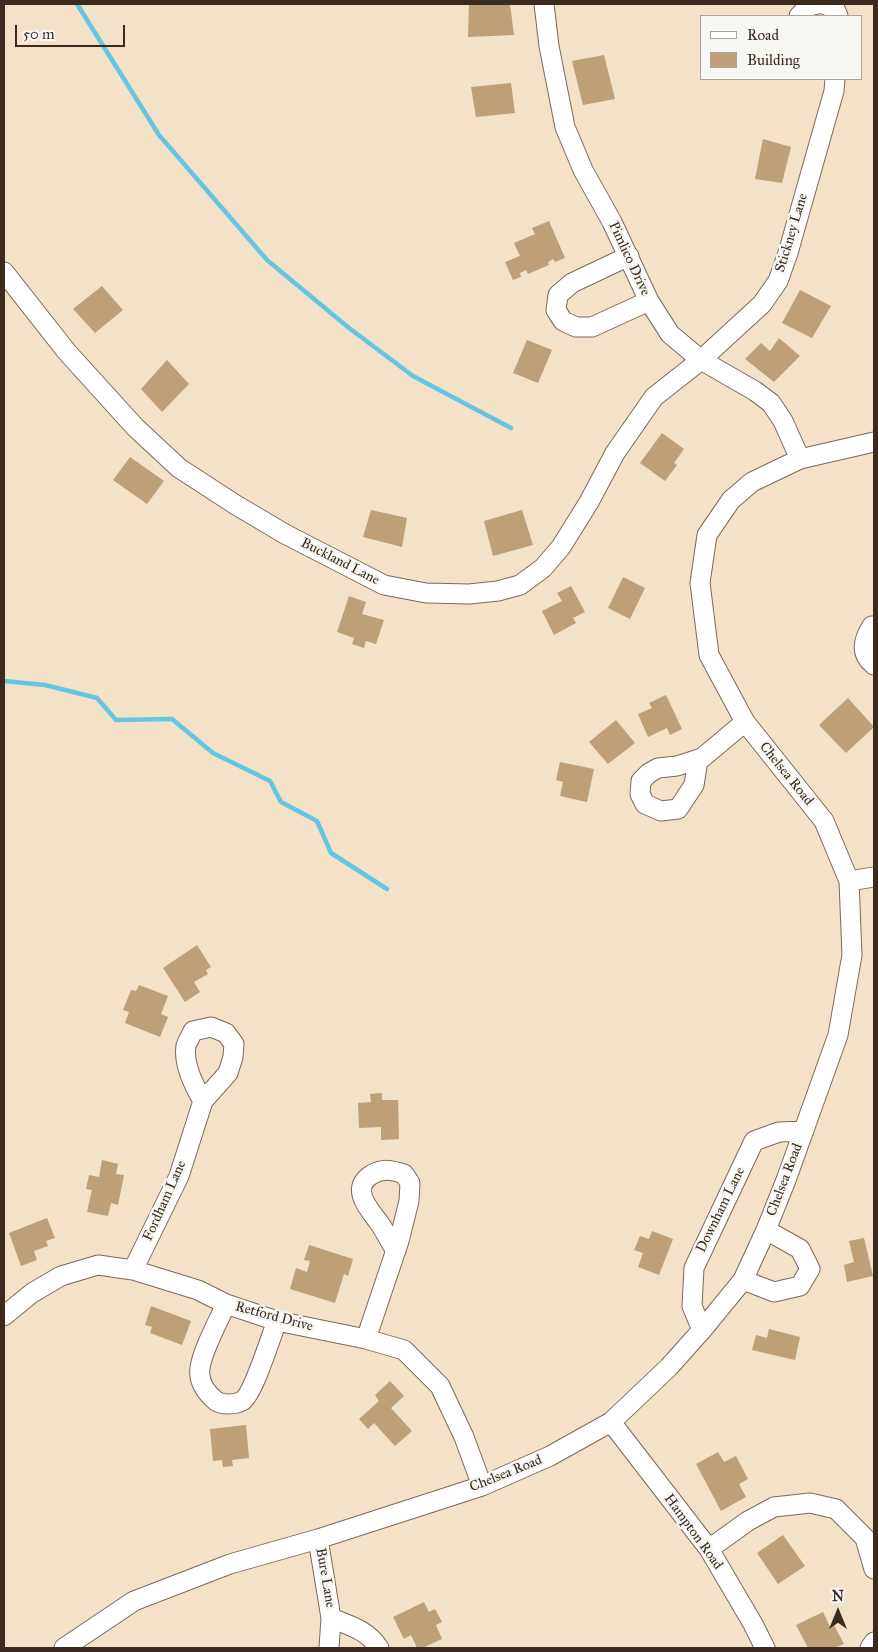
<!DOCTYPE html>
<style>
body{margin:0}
#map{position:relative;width:878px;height:1652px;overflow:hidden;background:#f3e1c8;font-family:"IM FELL Great Primer",serif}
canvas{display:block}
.frame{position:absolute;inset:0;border:5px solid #3b2a1e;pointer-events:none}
.legend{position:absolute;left:700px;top:15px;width:162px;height:65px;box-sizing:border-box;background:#f6f6f2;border:1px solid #aba49d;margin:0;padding:6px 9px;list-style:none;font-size:15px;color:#3b2a1e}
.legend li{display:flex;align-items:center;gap:10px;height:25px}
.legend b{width:25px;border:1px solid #aba49d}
.north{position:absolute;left:813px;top:1587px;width:50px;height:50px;-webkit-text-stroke:4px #f6f6f2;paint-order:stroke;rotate:0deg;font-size:14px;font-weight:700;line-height:20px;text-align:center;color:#3b2a1e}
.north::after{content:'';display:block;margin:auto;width:18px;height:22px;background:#3b2a1e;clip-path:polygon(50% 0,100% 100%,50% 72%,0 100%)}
.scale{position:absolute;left:15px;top:25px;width:110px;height:22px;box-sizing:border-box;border:2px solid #3b2a1e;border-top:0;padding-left:6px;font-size:15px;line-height:18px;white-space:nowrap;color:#3b2a1e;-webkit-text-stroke:4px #f6f6f2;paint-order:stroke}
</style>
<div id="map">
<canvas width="878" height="1652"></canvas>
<div class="frame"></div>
<ul class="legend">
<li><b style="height:6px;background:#fff"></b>Road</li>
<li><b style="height:14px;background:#be9f77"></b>Building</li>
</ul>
<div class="north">N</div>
<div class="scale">50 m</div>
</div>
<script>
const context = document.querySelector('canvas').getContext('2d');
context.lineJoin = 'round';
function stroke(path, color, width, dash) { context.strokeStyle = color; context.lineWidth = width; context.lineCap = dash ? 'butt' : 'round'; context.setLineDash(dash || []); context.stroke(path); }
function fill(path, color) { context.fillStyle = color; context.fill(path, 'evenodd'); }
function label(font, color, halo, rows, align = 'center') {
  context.font = font + ' "IM FELL Great Primer",serif'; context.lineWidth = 5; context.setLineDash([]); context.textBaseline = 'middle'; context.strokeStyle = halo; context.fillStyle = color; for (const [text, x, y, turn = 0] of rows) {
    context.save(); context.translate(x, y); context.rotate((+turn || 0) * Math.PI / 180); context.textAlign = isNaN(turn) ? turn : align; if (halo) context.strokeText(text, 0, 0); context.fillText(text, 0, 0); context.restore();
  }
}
stroke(new Path2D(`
 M77 4 159 135 267 260 349 328 413 376 511 428
 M4 681 45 685 97 698 116 720 172 719 213 753 270 781 281 802 317 821 331 853 387 889`), '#65c6e3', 4.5);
fill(new Path2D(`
 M469 4H510L514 35 468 37Z
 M604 55 615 99 583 105 572 61Z
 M511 83 515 113 476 117 471 87Z
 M763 139 791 147 782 183 755 179Z
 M549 221 565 258 555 262 553 259 548 262 549 265 528 274 526 270 520 273 521 277 513 280 505 262 520 256 514 243 535 234 532 228Z
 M102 286 123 310 95 333 73 309Z
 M800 290 831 306 812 338 782 323Z
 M779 338 800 356 774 382 745 359 761 343 770 351Z
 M527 340 552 350 538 383 513 373Z
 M167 360 189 384 162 412 141 389Z
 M662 433 684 449 674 463 677 465 665 481 640 463Z
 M130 457 164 481 147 504 113 480Z
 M371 510 407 518 402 547 363 537Z
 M522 510 533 545 493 556 484 521Z
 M623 577 645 588 630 619 608 608Z
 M571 586 585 612 573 618 576 623 554 635 542 611 562 601 557 593Z
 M349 596 366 602 362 614 384 620 376 644 366 641 364 648 352 644 354 638 337 632Z
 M666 695 682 729 670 735 667 728 648 737 638 714 652 708 649 703Z
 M848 698 874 727 846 753 819 725Z
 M616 720 635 743 608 764 589 742Z
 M560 762 594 769 587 802 560 796 563 782 556 780Z
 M197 945 211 967 206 970 208 974 194 982 200 992 185 1002 163 968Z
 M139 985 168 996 161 1014 168 1017 160 1037 125 1023 129 1012 123 1010 131 990 136 991Z
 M382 1093V1100H398L399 1139 381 1140V1127L359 1128 358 1103 371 1102 370 1094Z
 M102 1160 118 1164 116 1174 124 1175 118 1205 111 1203 108 1216 87 1212 92 1190 86 1189 89 1175 99 1177Z
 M47 1218 55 1238 46 1241 48 1246 34 1251 37 1260 21 1266 9 1233Z
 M652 1231 673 1239 659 1275 638 1267 643 1253 634 1250 640 1236 649 1239Z
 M864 1238 873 1276 847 1282 844 1265 854 1262 849 1241Z
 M309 1245 353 1259 348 1276 344 1274 335 1303 290 1289 296 1268 307 1272 310 1261 304 1260Z
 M151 1306 191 1321 182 1345 150 1333 152 1327 145 1325Z
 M769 1329 800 1337 795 1360 752 1350 756 1335 767 1338Z
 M390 1381 404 1396 391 1408 412 1431 395 1446 374 1423 368 1429 359 1419 379 1401 375 1395Z
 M246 1425 249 1458 232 1460 233 1466 223 1467 222 1460 213 1461 210 1429Z
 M718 1452 724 1462 736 1456 748 1479 739 1484 746 1497 721 1511 696 1464Z
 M783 1535 805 1566 778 1584 757 1553Z
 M424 1602 429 1612 435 1609 442 1622 436 1625 442 1639 422 1648H417L411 1635 404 1639 393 1617Z
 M823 1612 830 1627 834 1625 844 1644 834 1648H808L796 1625Z`), '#be9f77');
const minor = new Path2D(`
 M544 4 549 46 565 127 583 170 612 222 649 301 670 334 701 360 755 391 771 403 783 421 800 459
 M824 4 835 9 838 16
 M799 16 809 6 818 4
 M629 256 572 283 558 295 556 310 563 321 576 327H592L649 301
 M4 272 67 352 135 427 179 468 236 505 285 534 384 585 426 593 469 594 498 591 520 585 543 568 561 547 589 502 615 453 654 397 701 360 762 304 778 281 788 253 834 91 835 79
 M874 626H872C863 640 859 653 874 665
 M698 760 694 785 678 809 661 811 645 804 640 794 641 781 649 773 658 768 677 766 702 758 745 722
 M849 881 874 877
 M133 1270 179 1176 203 1101 228 1073 233 1057 234 1044 226 1033 211 1027 193 1031C191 1036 187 1042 186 1046 183 1065 194 1086 203 1101
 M743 1280 774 1292 800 1286 810 1269 800 1249 766 1230
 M226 1304C219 1320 202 1351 200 1368 198 1381 206 1393 216 1401 222 1405 235 1405 242 1401 253 1395 271 1336 277 1321
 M4 1316 32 1293 61 1276 98 1265 133 1270 198 1290 226 1304 277 1321 366 1339 404 1350 440 1386 464 1437 482 1486
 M702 1330 692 1306 694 1268 754 1141 779 1132 804 1131
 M366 1339 399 1241 409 1201 410 1183 404 1174C392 1170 383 1168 371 1175 349 1190 371 1211 380 1224 386 1233 390 1242 396 1251
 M611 1422 709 1549 753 1624 765 1648
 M318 1539 331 1618 329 1648
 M709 1549 748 1521 774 1507 810 1503 836 1509 865 1538 874 1569
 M331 1618C351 1626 367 1630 379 1648
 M64 1648 134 1601 230 1564 318 1539 482 1486 550 1456 611 1422 669 1367 702 1330 743 1280 766 1230 786 1180 838 1035 852 955 849 881 824 821 745 722 709 655 700 583 707 535 731 500 752 482 800 459 874 442
 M870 1648 874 1642`);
stroke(minor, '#7b6a5a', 21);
stroke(minor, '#fff', 19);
label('14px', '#3b2a1e', '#f6f6f2', [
 ["Stickney Lane",792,233,-73],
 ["Pimlico Drive",629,259,65],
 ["Buckland Lane",340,562,27],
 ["Chelsea Road",786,774,51],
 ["Chelsea Road",785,1180,-69],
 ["Fordham Lane",165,1201,-66],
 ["Downham Lane",721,1210,-64],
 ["Retford Drive",274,1317,15],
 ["Chelsea Road",506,1474,-22],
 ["Hampton Road",693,1532,54],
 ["Bure Lane",325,1578,80]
]);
</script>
